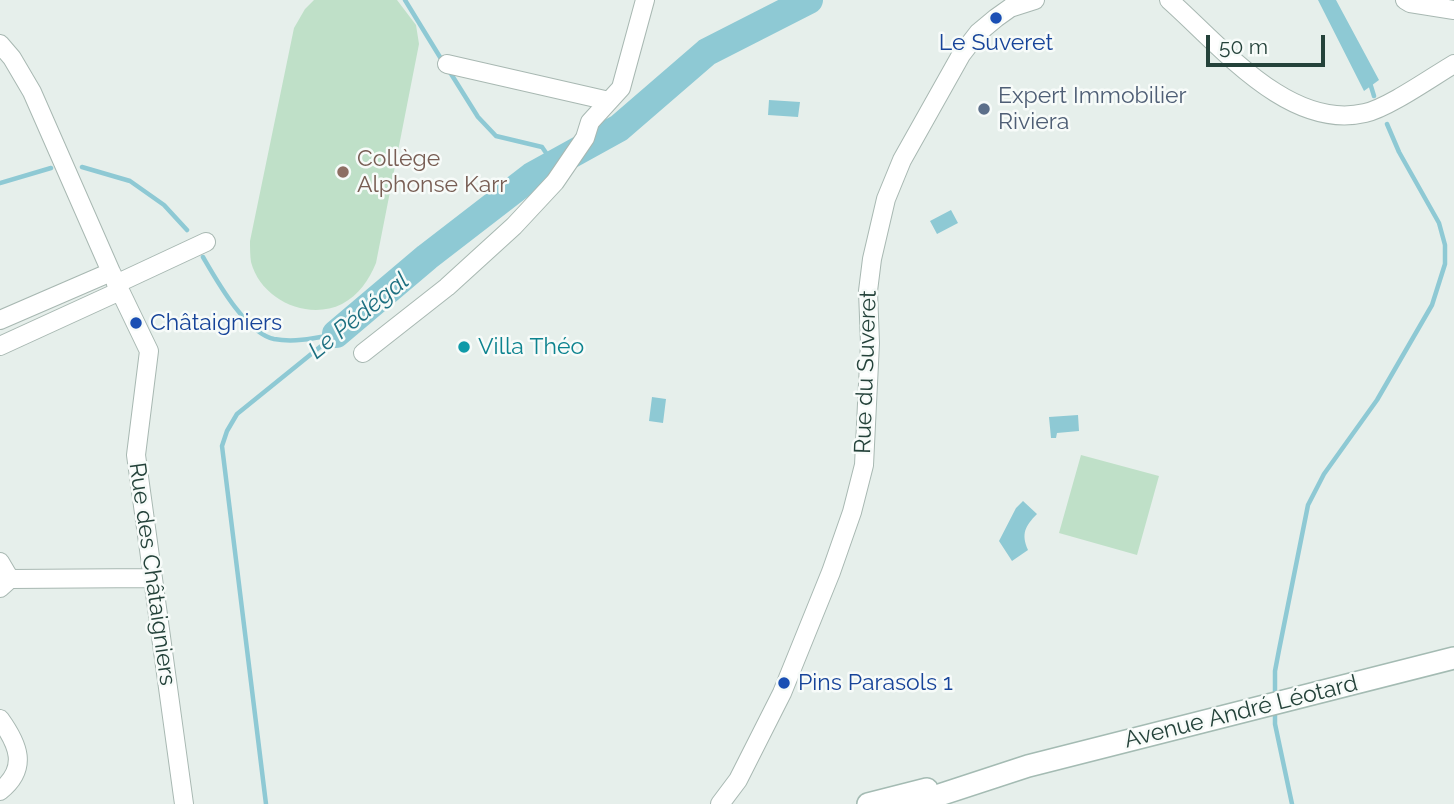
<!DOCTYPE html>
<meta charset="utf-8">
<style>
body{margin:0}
#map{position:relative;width:1454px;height:804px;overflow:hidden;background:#e6efeb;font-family:Raleway,sans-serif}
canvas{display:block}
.scale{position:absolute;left:1206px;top:35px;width:119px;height:32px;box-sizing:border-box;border:4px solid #24423a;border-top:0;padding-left:9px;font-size:21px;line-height:24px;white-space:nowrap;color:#24423a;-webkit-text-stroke:5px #f7fbf9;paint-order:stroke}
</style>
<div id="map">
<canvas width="1454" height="804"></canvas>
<div class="scale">50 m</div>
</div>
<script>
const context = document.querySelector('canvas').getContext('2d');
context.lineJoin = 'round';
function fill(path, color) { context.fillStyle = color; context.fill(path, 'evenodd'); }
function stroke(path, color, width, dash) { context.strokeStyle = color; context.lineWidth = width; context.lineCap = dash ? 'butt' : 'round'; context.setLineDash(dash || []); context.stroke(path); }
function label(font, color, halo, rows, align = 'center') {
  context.font = font + ' Raleway,sans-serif'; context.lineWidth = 5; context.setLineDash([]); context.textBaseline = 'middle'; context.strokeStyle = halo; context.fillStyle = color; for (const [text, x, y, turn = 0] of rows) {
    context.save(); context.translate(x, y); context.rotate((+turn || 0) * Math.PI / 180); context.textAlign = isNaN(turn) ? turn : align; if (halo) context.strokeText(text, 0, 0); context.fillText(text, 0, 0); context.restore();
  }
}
fill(new Path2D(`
 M314 0H397L416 25 419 44 376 263C369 280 359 295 342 304 308 321 261 300 251 262 250 256 250 247 250 241L294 28 305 9Z
 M1081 455 1159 476 1137 555 1059 533Z`), '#bfe0c8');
fill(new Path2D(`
 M1318 0H1336L1379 80 1364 91Z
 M769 100 800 102 798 117 768 115Z
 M951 210 958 223 937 234 930 221Z
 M652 397 666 399 663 423 649 421Z
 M1078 415 1079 431 1057 433 1056 438H1051L1049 417Z
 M1023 501 1037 514C1025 526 1021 534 1028 550L1012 561 999 541 1016 508Z`), '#8ec9d4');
stroke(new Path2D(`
 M405 0 443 62
 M448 69 478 117 496 136 542 147 553 163
 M1370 83 1374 96
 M82 167 130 181 164 205 187 230
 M0 183 51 168
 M203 257C217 281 246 333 274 339 295 343 315 338 335 334
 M1275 696V671L1279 650 1308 505 1324 474 1377 400 1432 305 1445 264V245L1439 223 1399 152 1387 124
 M1275 709V724L1292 804
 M266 804 222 446 227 431 237 414 336 334`), '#8ec9d4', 4.5);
stroke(new Path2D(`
 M336 334 427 257 532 176 619 128 707 52 809 0`), '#8ec9d4', 28);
const minor = new Path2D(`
 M1169 0C1220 45 1289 131 1365 113 1388 108 1432 77 1454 64
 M1405 0 1410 3 1454 10
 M0 44 12 58 32 92 111 272 149 351 136 455 184 804
 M447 64 609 101
 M116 284 206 242
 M0 320 111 272
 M0 346 120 291
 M363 353 447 287 514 226 555 182 585 138 590 122 621 88 645 0
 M0 562 10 579 0 588
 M10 579 152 578
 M0 719C18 744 29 768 0 791
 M720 804 738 780 782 693 831 572 852 512 864 465 870 343 868 291 872 259 886 199 902 160 961 55 978 33 996 18 1010 8 1035 0`);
const secondary = new Path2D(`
 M868 804 927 789
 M912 804 1028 766 1454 658`);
stroke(minor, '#a8b8b2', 20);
stroke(secondary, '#a4bbb3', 24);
stroke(minor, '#fff', 18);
stroke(secondary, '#fff', 21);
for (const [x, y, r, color] of [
 [996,18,7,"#1a4fb4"],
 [984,109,7,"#5c6f8a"],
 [343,172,7,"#8d6e63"],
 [136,323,7,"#1a4fb4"],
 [464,347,7,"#0f9aa8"],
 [784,683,7,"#1a4fb4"]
]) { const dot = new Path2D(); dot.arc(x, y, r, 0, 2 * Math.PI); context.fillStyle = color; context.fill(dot); stroke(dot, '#f7fbf9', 2.5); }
label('23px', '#164399', '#f7fbf9', [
 ["Le Suveret",996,43,"center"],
 ["Châtaigniers",150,323],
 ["Pins Parasols 1",798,683]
], 'left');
label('23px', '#4e5e75', '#f7fbf9', [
 ["Expert Immobilier",998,96],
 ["Riviera",998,122]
], 'left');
label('23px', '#785e54', '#f7fbf9', [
 ["Collège",357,159],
 ["Alphonse Karr",357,185]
], 'left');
label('23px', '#0d838f', '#f7fbf9', [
 ["Villa Théo",478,347]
], 'left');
label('23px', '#24423a', '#f7fbf9', [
 ["Rue du Suveret",866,372,-88],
 ["Rue des Châtaigniers",152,574,82],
 ["Avenue André Léotard",1241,712,-14]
]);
label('italic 24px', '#1c6f80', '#f7fbf9', [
 ["Le Pédégal",359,316,-39]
]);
</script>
